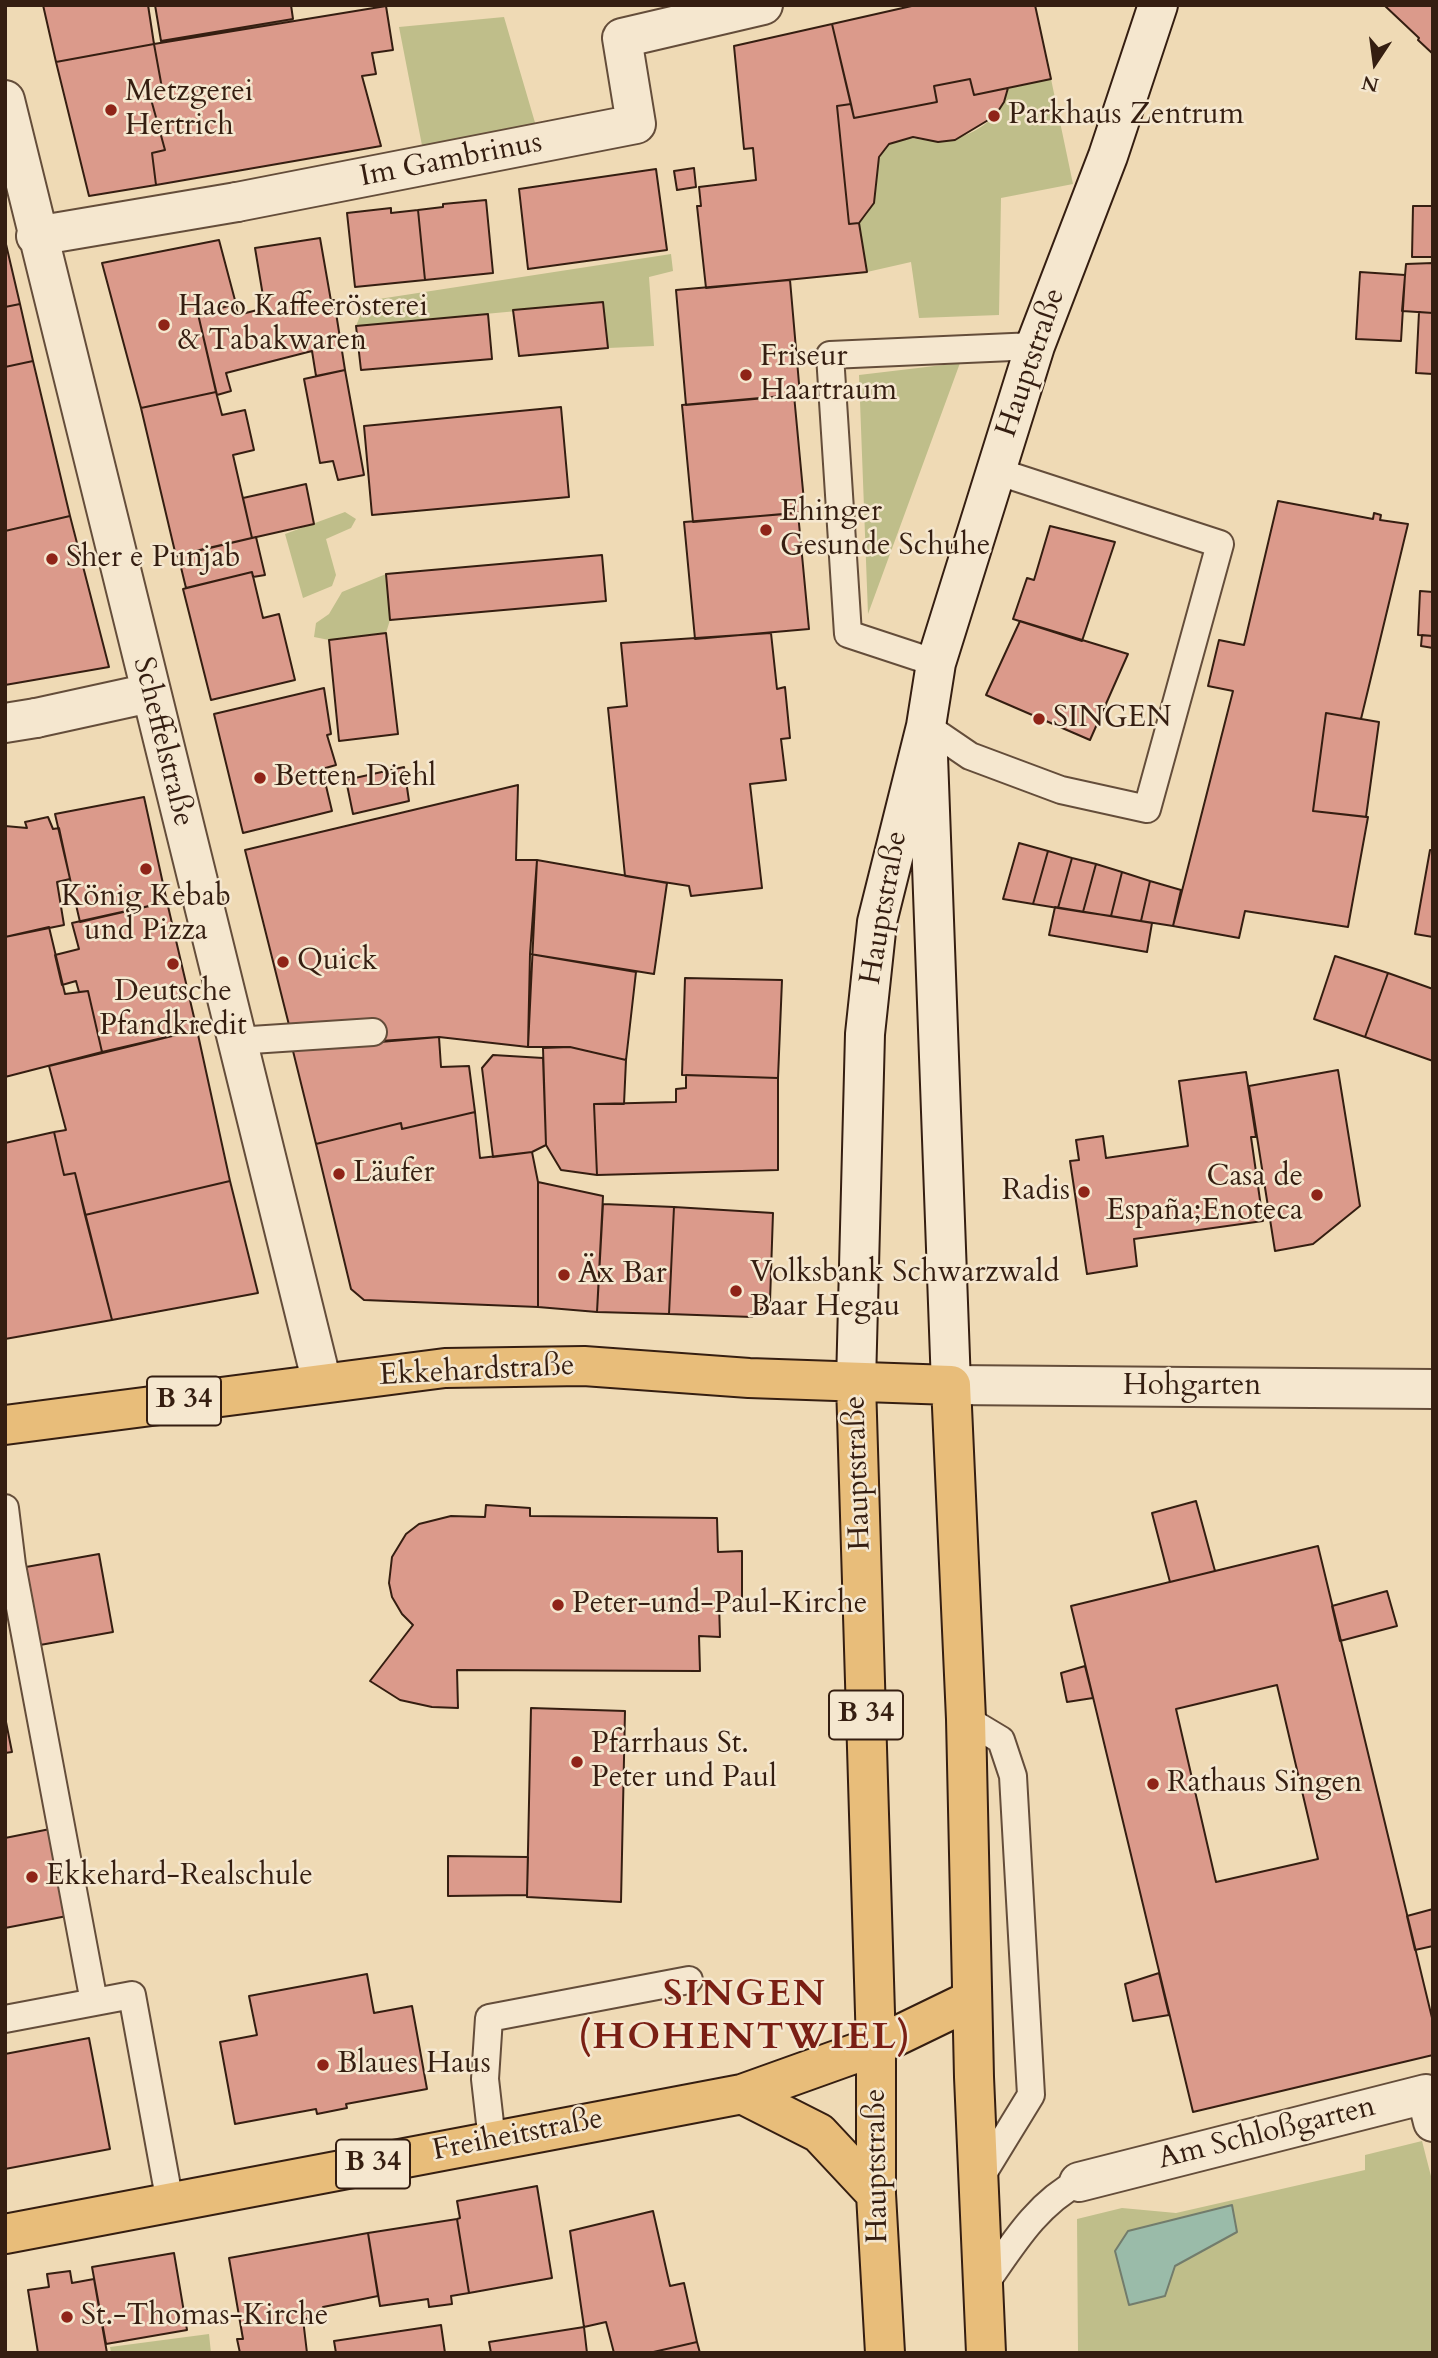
<!DOCTYPE html>
<meta charset="utf-8">
<style>
body{margin:0}
#map{position:relative;width:1438px;height:2358px;overflow:hidden;background:#efdab5;font-family:Cardo,serif}
canvas{display:block}
.frame{position:absolute;inset:0;border:7px solid #351e11;pointer-events:none}
.north{position:absolute;left:1340px;top:28px;width:70px;height:70px;-webkit-text-stroke:5px #f5e7cf;paint-order:stroke;rotate:193deg;font-size:19px;font-weight:700;line-height:28px;text-align:center;color:#351e11}
.north::after{content:'';display:block;margin:auto;width:24px;height:32px;background:#351e11;clip-path:polygon(50% 0,100% 100%,50% 72%,0 100%)}
</style>
<div id="map">
<canvas width="1438" height="2358"></canvas>
<div class="frame"></div>
<div class="north">N</div>
</div>
<script>
const context = document.querySelector('canvas').getContext('2d');
context.lineJoin = 'round';
function fill(path, color) { context.fillStyle = color; context.fill(path, 'evenodd'); }
function stroke(path, color, width, dash) { context.strokeStyle = color; context.lineWidth = width; context.lineCap = dash ? 'butt' : 'round'; context.setLineDash(dash || []); context.stroke(path); }
function label(font, color, halo, rows, align = 'center') {
  context.font = font + ' Cardo,serif'; context.lineWidth = 5; context.setLineDash([]); context.textBaseline = 'middle'; context.strokeStyle = halo; context.fillStyle = color; for (const [text, x, y, turn = 0] of rows) {
    context.save(); context.translate(x, y); context.rotate((+turn || 0) * Math.PI / 180); context.textAlign = isNaN(turn) ? turn : align; if (halo) context.strokeText(text, 0, 0); context.fillText(text, 0, 0); context.restore();
  }
}
fill(new Path2D(`
 M504 17 541 143 426 166 399 27Z
 M1051 79 1073 184 1001 198 999 315 919 318 911 262 867 272 859 223C890 197 865 156 893 142 910 133 924 143 941 141 970 139 1004 118 1008 88Z
 M671 254 673 271 649 277 654 346 608 348 603 303 356 326 366 301Z
 M960 363 868 614 859 375Z
 M345 512 356 519 351 528 326 539 336 575 332 586 303 598 285 534Z
 M386 574 390 620 386 633 329 640 314 637 316 623 329 614 342 592Z
 M1422 2141 1433 2184V2353H1078L1077 2219 1122 2208 1176 2213 1365 2170V2155Z
 M209 2334 211 2353H111L110 2347Z`), '#bfbe8a');
const water = new Path2D(`
 M1232 2205 1237 2232 1175 2266 1165 2296 1129 2305 1115 2251 1128 2231Z`);
fill(water, '#9abba9');
stroke(water, '#727c6c', 2);
const building = new Path2D(`
 M43 5H148L154 44 56 62Z
 M155 5H291L293 19 161 41Z
 M1035 5 1051 79 974 95 970 79 934 86 937 102 854 118 832 24 916 5Z
 M1384 5H1433V54L1418 40 1419 38Z
 M386 6 393 50 372 53 376 74 362 76 381 146 156 185 152 153 165 150 149 92 162 88 154 44Z
 M832 24 851 104 837 106 849 224 859 223 867 272 706 288 697 206H701L699 187 756 180 753 148 744 149 734 46Z
 M154 44 162 88 149 92 165 150 152 153 156 185 89 196 56 62Z
 M970 79 974 95 1008 88 1004 102 995 116 955 140 938 142 913 137 889 144 879 157 874 203 859 223 849 224 837 106 851 104 854 118 937 102 934 86Z
 M694 168 696 187 677 190 674 171Z
 M656 169 667 250 528 269 519 189Z
 M486 200 493 273 425 280 418 210 443 207V204Z
 M1413 206H1433V257H1412Z
 M391 208V213L418 210 425 280 355 287 347 213Z
 M320 238 331 301 334 300 345 370 316 376 312 351 226 373 231 391 217 395 198 314 236 304 238 315 265 308 255 248Z
 M5 240 20 304 5 307Z
 M219 240 236 304 198 314 216 392 141 408 102 263Z
 M1433 263V313L1402 311 1406 264Z
 M1360 272 1405 275 1401 341 1356 339Z
 M790 280 800 395 686 405 676 290Z
 M603 302 608 348 519 356 513 310Z
 M20 304 33 361 5 367V307Z
 M1419 312 1433 313V374L1416 373Z
 M488 314 492 359 361 370 356 326Z
 M33 361 70 516 5 531V367Z
 M345 370 364 475 338 480 333 461 320 463 304 379Z
 M216 392 222 415 245 410 254 450 233 455 252 538 176 556 141 408Z
 M794 395 805 512 693 522 682 405Z
 M561 407 569 497 372 515 364 426Z
 M306 484 314 524 252 538 243 498Z
 M1278 501 1373 519 1374 513 1381 515 1380 520 1408 524 1361 719 1326 713 1313 811 1368 817 1348 927 1245 911 1239 938 1173 926 1233 691 1208 686 1219 640 1244 645Z
 M798 513 809 629 695 639 684 522Z
 M70 516 109 667 5 685V531Z
 M1050 526 1115 542 1082 641 1013 619 1027 578 1034 580Z
 M256 537 265 575 253 577 252 572 186 588 178 555Z
 M602 555 606 601 390 620 386 574Z
 M252 572 263 618 279 614 295 680 211 700 183 589Z
 M1420 591 1433 592V636L1418 635Z
 M1020 621 1128 654 1090 740 986 695Z
 M386 633 398 734 339 741 329 640Z
 M771 633 777 689 785 687 790 738 781 739 786 780 750 784 762 888 691 896 689 886 625 876 608 708 627 706 621 643Z
 M1422 635 1433 636V648L1421 646Z
 M324 688 331 734 327 735 336 765 322 769 332 811 243 833 214 714Z
 M1326 713 1379 722 1366 817 1313 811Z
 M404 767 409 801 353 814 346 780Z
 M518 785 516 860H537L528 1047 439 1037 380 1042 377 1019 289 1025 245 850Z
 M144 797 167 902 80 922 55 814Z
 M48 817 53 829 59 828 70 879 57 882 64 925 5 937V826L27 828 25 822Z
 M1019 843 1048 851 1033 904 1003 899Z
 M1430 850H1433V937L1415 934Z
 M1048 851 1072 858 1058 908 1033 904Z
 M1072 858 1096 864 1083 912 1058 908Z
 M537 860 667 883 654 974 530 954Z
 M1096 864 1122 872 1111 916 1083 912Z
 M1122 872 1150 881 1141 921 1111 916Z
 M1150 881 1181 890 1173 926 1141 921Z
 M167 902 197 1030 102 1052 88 991 79 992 76 981 62 985 55 955 79 949 72 923Z
 M1055 907 1152 923 1147 952 1049 935Z
 M49 927 65 994 88 991 102 1052 5 1077V937Z
 M530 954 636 972 626 1060 570 1047H528Z
 M1335 956 1388 973 1365 1037 1314 1019Z
 M1388 973 1433 989V1061L1365 1037Z
 M685 978 782 980 778 1078 682 1075Z
 M197 1030 230 1181 85 1215 75 1173 64 1175 54 1132 66 1130 49 1066Z
 M439 1037 441 1067 469 1066 475 1112 402 1129 401 1123 316 1144 292 1047Z
 M570 1047 626 1060 624 1104H594L597 1175 561 1170 546 1145 543 1048Z
 M493 1055 543 1058 546 1145 532 1152 493 1157 482 1068Z
 M1338 1070 1360 1206 1313 1244 1275 1251 1249 1086Z
 M1246 1072 1256 1137H1251L1263 1221 1134 1239 1137 1266 1087 1274 1070 1161 1079 1160 1076 1140 1103 1136 1106 1158 1188 1146 1179 1081Z
 M686 1075 778 1078V1170L597 1175 594 1104 676 1102V1089L686 1088Z
 M475 1112 480 1158 532 1152 538 1182V1307L364 1300 351 1289 316 1144 401 1123 402 1129Z
 M54 1132 64 1175 75 1173 112 1320 5 1339V1143Z
 M230 1181 258 1293 112 1320 85 1215Z
 M538 1182 603 1196 597 1312 538 1307Z
 M603 1204 674 1207 669 1314 597 1312Z
 M674 1207 773 1213 770 1302 752 1317 669 1314Z
 M1196 1501 1215 1571 1170 1582 1152 1513Z
 M486 1505 530 1508V1516L717 1518 718 1552 742 1551V1603H719L720 1637 699 1636 700 1671 457 1670 458 1708 432 1707 400 1700 370 1681 413 1625 402 1614 392 1597 389 1583 392 1557 406 1534 419 1524 451 1516 485 1517Z
 M1318 1546 1433 2022V2055L1193 2112 1071 1606ZM1277 1685 1318 1859 1216 1882 1176 1709Z
 M99 1554 113 1632 40 1645 26 1567Z
 M1387 1591 1397 1626 1340 1641 1332 1606Z
 M1085 1666 1093 1698 1067 1702 1061 1673Z
 M531 1708 625 1711 621 1902 527 1897Z
 M5 1717 12 1752 5 1753Z
 M50 1829 67 1916 5 1928V1838Z
 M448 1856 528 1857 527 1895 448 1896Z
 M1433 1909V1946L1415 1950 1407 1916Z
 M1159 1973 1169 2015 1133 2021 1125 1984Z
 M367 1974 374 2013 412 2006 427 2089 346 2104 347 2108 317 2114 316 2109 235 2124 220 2042 257 2035 249 1996Z
 M89 2038 110 2149 5 2169V2054Z
 M537 2186 552 2278 469 2293 457 2219 460 2218 457 2201Z
 M653 2211 670 2286 684 2283 697 2342 649 2353H614L606 2322 584 2327 570 2231Z
 M457 2219 469 2293 451 2296 452 2304 429 2307 428 2299 380 2306 368 2233Z
 M368 2233 378 2296 323 2307 318 2318 303 2319 307 2353H240L237 2339H243L229 2258Z
 M174 2253 187 2330 106 2344 92 2267Z
 M70 2271 72 2283 94 2279 107 2353H38L28 2290 49 2287 47 2274Z
 M441 2325 445 2353H336L334 2341Z
 M584 2327 587 2353H491L489 2342Z
 M697 2342 700 2353H649Z`);
fill(building, '#db9a8b');
stroke(building, '#351e11', 2);
const service = new Path2D(`
 M936 663 848 634 830 355 1035 346
 M926 726 970 756 1061 790 1147 809 1220 544 996 471
 M236 1041 373 1032
 M5 1508 12 1565 94 2002
 M966 1719 1001 1740 1013 1776 1031 2095 979 2180
 M5 2019 132 1995 170 2203
 M492 2141 485 2079 489 2018 689 1980
 M985 2284C1011 2247 1037 2203 1079 2182`);
const pedestrian = new Path2D(`
 M5 100 322 1383
 M36 236 237 202
 M36 718 150 693`);
const minor = new Path2D(`
 M237 202 636 124 622 38 763 5
 M5 723 36 718
 M951 1385 1433 1389
 M1079 2182 1426 2094 1433 2122`);
const secondary = new Path2D(`
 M928 756 951 1385
 M856 1383 865 1034 877 922 926 726 936 663 1035 346 1108 156 1158 5`);
const primary = new Path2D(`
 M856 1383 876 2046V2194L885 2353
 M5 1425 445 1368 584 1366 749 1378 951 1385 966 1719 974 2077 986 2353
 M742 2094 819 2133 876 2194
 M5 2234 742 2094 876 2046 971 2000`);
stroke(service, '#644d3a', 30);
stroke(pedestrian, '#644d3a', 42);
stroke(minor, '#644d3a', 42);
stroke(secondary, '#351e11', 42);
stroke(primary, '#351e11', 42);
stroke(service, '#f5e7cf', 26);
stroke(pedestrian, '#f5e7cf', 38);
stroke(minor, '#f5e7cf', 38);
stroke(secondary, '#f5e7cf', 38);
stroke(primary, '#e8bd7a', 38);
for (const [x, y, r, color] of [
 [111,110,7,"#8f2418"],
 [994,116,7,"#8f2418"],
 [164,325,7,"#8f2418"],
 [746,375,7,"#8f2418"],
 [766,530,7,"#8f2418"],
 [52,559,7,"#8f2418"],
 [1039,719,7,"#8f2418"],
 [260,778,7,"#8f2418"],
 [146,869,7,"#8f2418"],
 [283,962,7,"#8f2418"],
 [173,964,7,"#8f2418"],
 [339,1174,7,"#8f2418"],
 [1084,1192,7,"#8f2418"],
 [1317,1195,7,"#8f2418"],
 [564,1275,7,"#8f2418"],
 [736,1291,7,"#8f2418"],
 [558,1605,7,"#8f2418"],
 [577,1762,7,"#8f2418"],
 [1153,1784,7,"#8f2418"],
 [32,1877,7,"#8f2418"],
 [323,2065,7,"#8f2418"],
 [67,2317,7,"#8f2418"]
]) { const dot = new Path2D(); dot.arc(x, y, r, 0, 2 * Math.PI); context.fillStyle = color; context.fill(dot); stroke(dot, '#f5e7cf', 2.5); }
for (const [x, y, w] of [
 [184,1401,74],
 [866,1715,74],
 [373,2164,74]
]) { const box = new Path2D(); box.roundRect(x - w / 2, y - 24.5, w, 49, 5); context.fillStyle = '#f5e7cf'; context.fill(box); stroke(box, '#351e11', 2); }
label('bold 28px', '#351e11', null, [
 ["B 34",184,1401],
 ["B 34",866,1715],
 ["B 34",373,2164]
]);
label('30px', '#351e11', '#f5e7cf', [
 ["Metzgerei",125,93],
 ["Hertrich",125,127],
 ["Parkhaus Zentrum",1008,116],
 ["Haco Kaffeerösterei",178,308],
 ["& Tabakwaren",178,342],
 ["Friseur",760,358],
 ["Haartraum",760,392],
 ["Ehinger",780,513],
 ["Gesunde Schuhe",780,547],
 ["Sher e Punjab",66,559],
 ["SINGEN",1053,719],
 ["Betten Diehl",274,778],
 ["König Kebab",146,898,"center"],
 ["und Pizza",146,932,"center"],
 ["Quick",297,962],
 ["Deutsche",173,993,"center"],
 ["Pfandkredit",173,1027,"center"],
 ["Läufer",353,1174],
 ["Casa de",1303,1178,"right"],
 ["España;Enoteca",1303,1212,"right"],
 ["Radis",1070,1192,"right"],
 ["Volksbank Schwarzwald",750,1274],
 ["Baar Hegau",750,1308],
 ["Äx Bar",578,1275],
 ["Peter-und-Paul-Kirche",572,1605],
 ["Pfarrhaus St.",591,1745],
 ["Peter und Paul",591,1779],
 ["Rathaus Singen",1167,1784],
 ["Ekkehard-Realschule",46,1877],
 ["Blaues Haus",337,2065],
 ["St.-Thomas-Kirche",81,2317]
], 'left');
label('30px', '#351e11', '#f5e7cf', [
 ["Im Gambrinus",451,161,-11],
 ["Hauptstraße",1032,363,-71],
 ["Scheffelstraße",162,742,76],
 ["Hauptstraße",885,908,-80],
 ["Ekkehardstraße",477,1372,-3],
 ["Hohgarten",1192,1387],
 ["Hauptstraße",859,1473,-92],
 ["Am Schloßgarten",1267,2134,-14],
 ["Freiheitstraße",518,2136,-11],
 ["Hauptstraße",878,2166,-91]
]);
context.letterSpacing = '2px';
label('bold 37px', '#7a1f14', '#f5e7cf', [
 ["SINGEN",745,1996],
 ["(HOHENTWIEL)",745,2039]
]);
context.letterSpacing = '0px';
</script>
